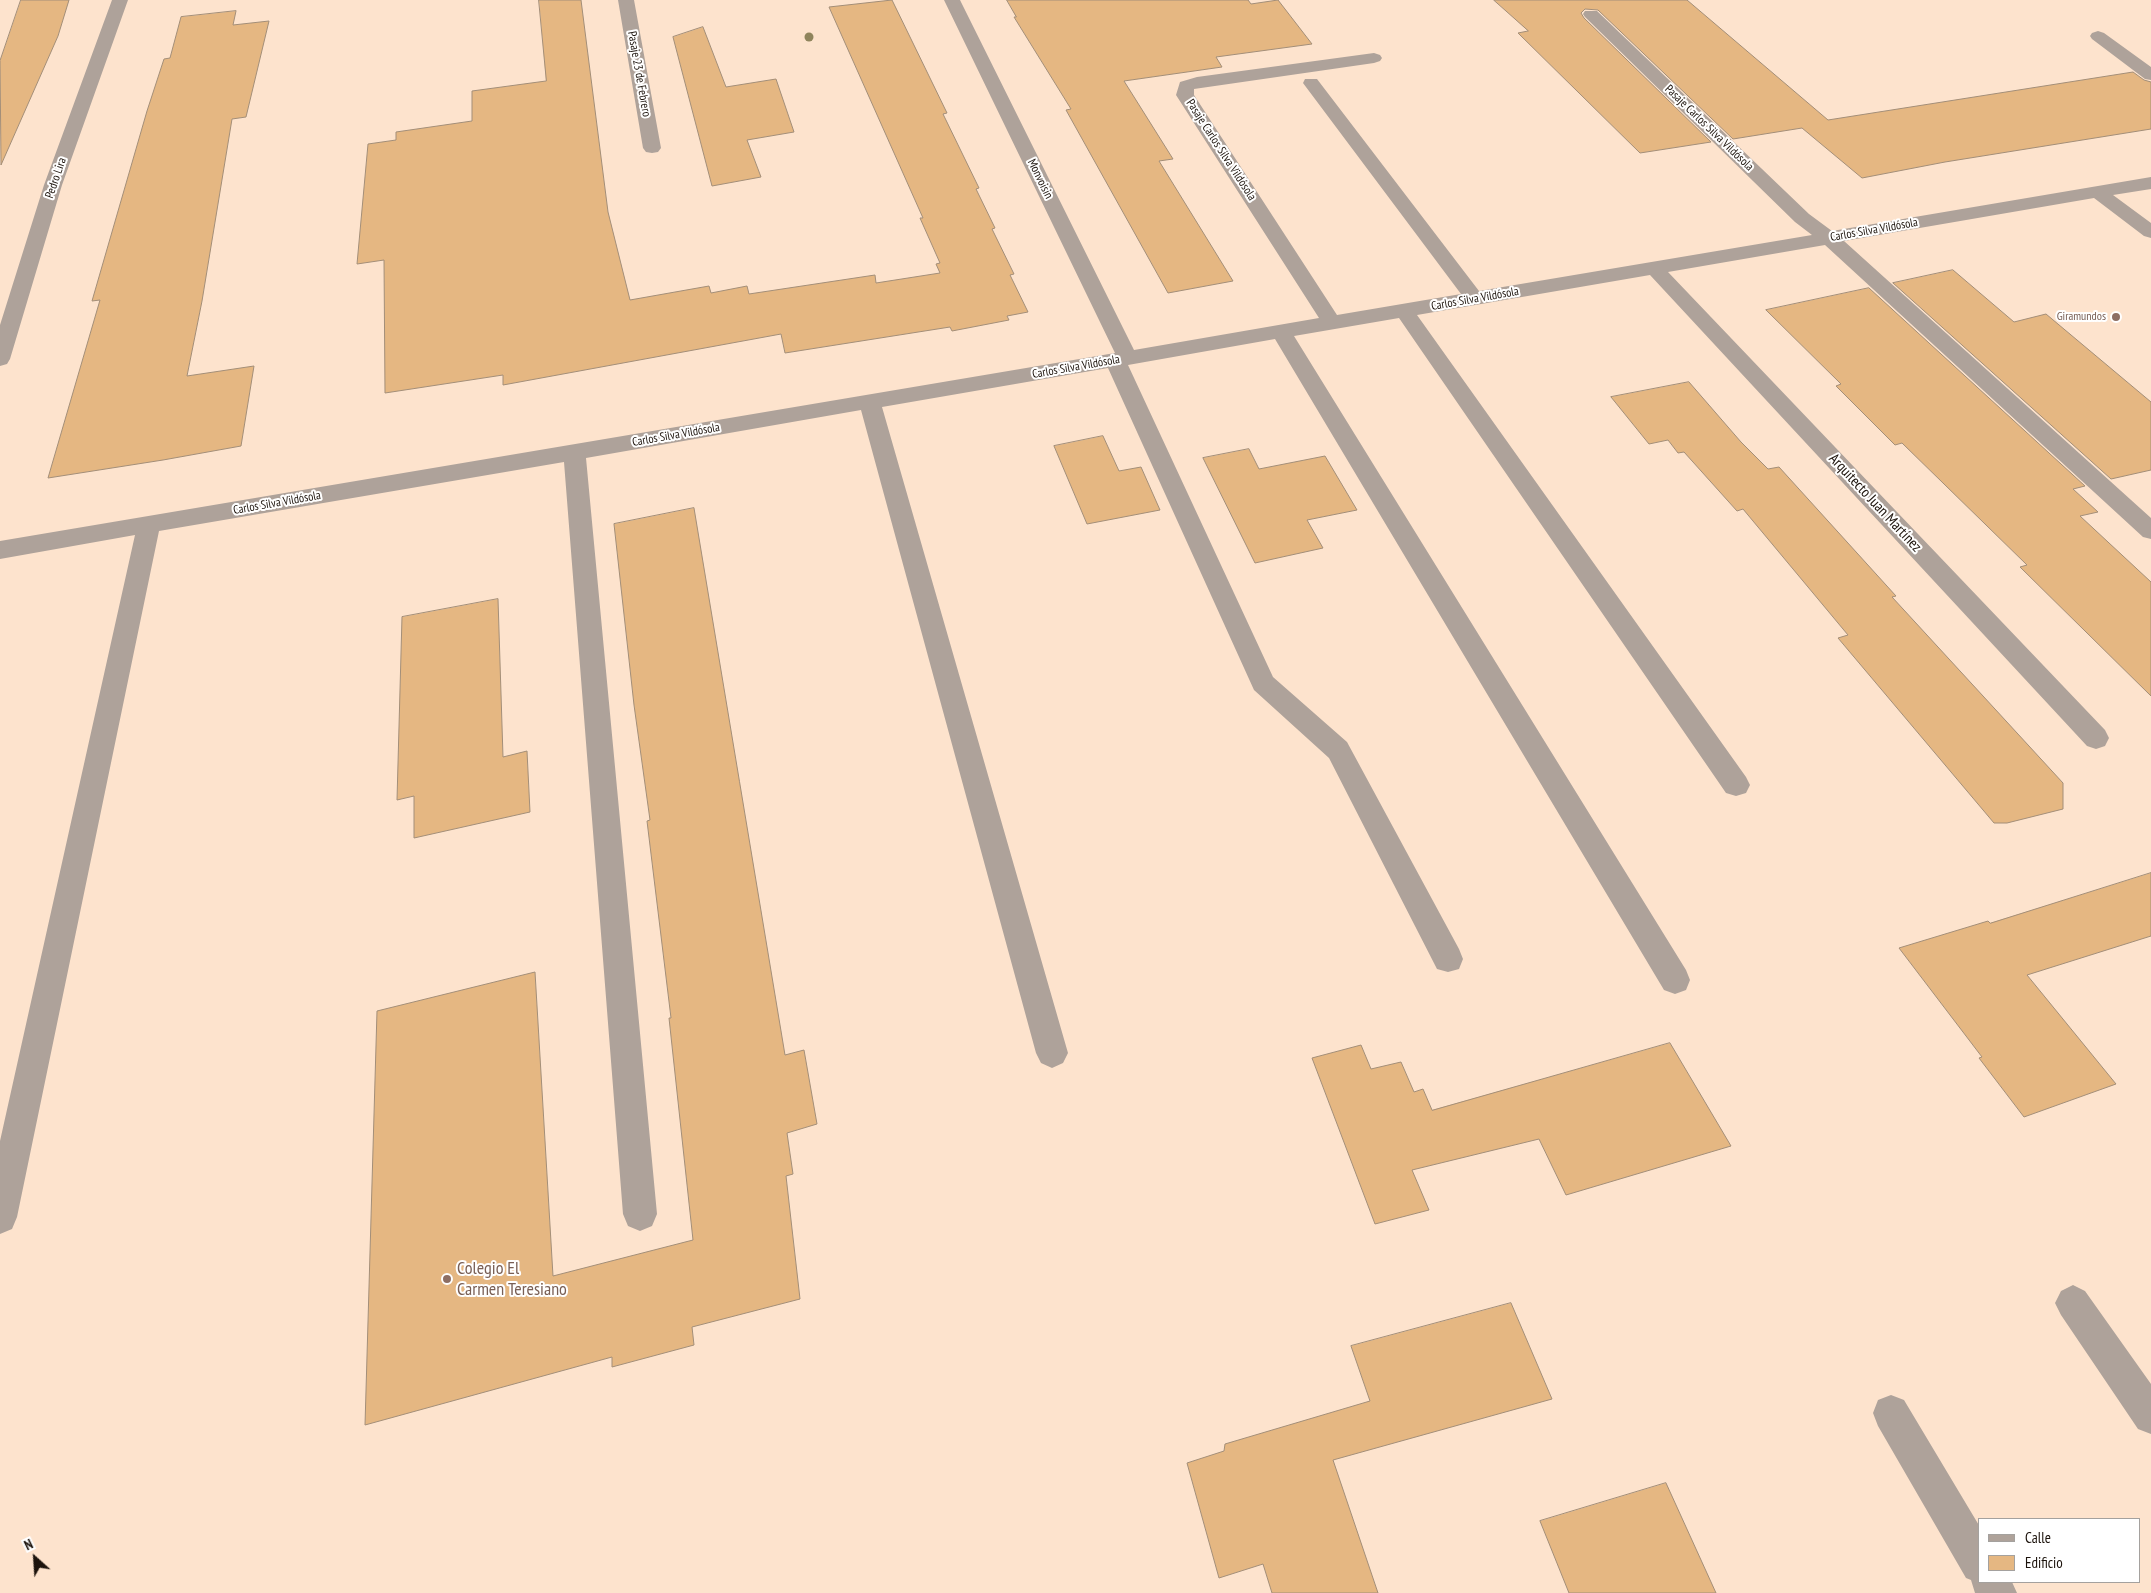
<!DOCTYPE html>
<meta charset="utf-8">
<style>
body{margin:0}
#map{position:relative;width:2151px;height:1593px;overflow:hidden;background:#fde3cd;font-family:"PT Sans Narrow",sans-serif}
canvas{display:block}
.legend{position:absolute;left:1978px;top:1518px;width:162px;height:65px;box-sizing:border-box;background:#fff;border:1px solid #a4a19e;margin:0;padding:6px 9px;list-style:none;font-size:15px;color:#1c130c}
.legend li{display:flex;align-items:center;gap:10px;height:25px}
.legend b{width:25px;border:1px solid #a4a19e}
.north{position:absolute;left:10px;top:1533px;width:50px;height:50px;-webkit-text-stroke:4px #fff;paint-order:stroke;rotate:334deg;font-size:14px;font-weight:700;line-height:20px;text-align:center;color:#1c130c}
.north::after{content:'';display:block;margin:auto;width:18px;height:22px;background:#1c130c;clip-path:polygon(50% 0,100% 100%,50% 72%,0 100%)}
</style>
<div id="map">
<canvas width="2151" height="1593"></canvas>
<ul class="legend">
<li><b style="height:6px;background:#aea29a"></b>Calle</li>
<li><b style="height:14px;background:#e5b782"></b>Edificio</li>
</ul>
<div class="north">N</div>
</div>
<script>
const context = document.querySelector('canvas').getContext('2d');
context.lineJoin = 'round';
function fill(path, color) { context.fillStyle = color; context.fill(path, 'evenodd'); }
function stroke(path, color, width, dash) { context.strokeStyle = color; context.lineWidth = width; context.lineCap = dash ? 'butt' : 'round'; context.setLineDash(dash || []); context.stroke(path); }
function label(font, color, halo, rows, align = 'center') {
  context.font = font + ' "PT Sans Narrow",sans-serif'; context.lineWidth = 4; context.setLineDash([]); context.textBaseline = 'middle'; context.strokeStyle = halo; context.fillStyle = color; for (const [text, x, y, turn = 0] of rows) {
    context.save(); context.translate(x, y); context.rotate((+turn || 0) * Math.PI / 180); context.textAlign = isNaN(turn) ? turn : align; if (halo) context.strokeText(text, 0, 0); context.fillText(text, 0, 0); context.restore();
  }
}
const building = new Path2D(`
 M21 0H69L58 36 1 165 0 61Z
 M539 0H581L608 212 630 300 709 286 711 293 747 286 749 294 875 275 876 283 940 273 936 264 940 263 920 218H923L829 7 892 0 947 113 943 114 979 188 976 189 995 228 992 229 1014 274 1010 275 1028 312 1007 316 1009 320 952 331 950 327 785 353 781 334 503 385V375L385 393 384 260 357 264 368 144 396 140V132L472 121V91L546 81Z
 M1007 0H1248L1251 4 1278 0 1312 44 1216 57 1222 67 1124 81 1173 159 1159 161 1233 281 1168 293 1066 110 1071 109 1014 17H1016Z
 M1494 0H1687L1828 120 2133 72 2144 80 2151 82V129L1945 162 1862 178 1802 128 1733 139 1598 10 1585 9 1581 13 1584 18 1711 142 1640 153 1518 33 1528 31Z
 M236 11 233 25 269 21 246 117 232 119 202 301 187 376 254 366 241 446 163 460 48 478 100 300 92 301 147 111 164 59 170 58 181 17Z
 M703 27 726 87 776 79 794 132 747 140 761 177 712 186 673 37Z
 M1953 270 2014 322 2046 314 2151 402V470L2111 479 1893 283Z
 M1869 288 2085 486 2073 489 2098 512 2080 516 2151 582V696L2020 567 2027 565 1902 443 1895 445 1836 386 1841 384 1766 310Z
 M1689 382 1741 442 1768 469 1779 467 1896 596 1892 597 2063 783V809L2007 823H1994L1838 638 1848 635 1743 509 1737 511 1684 452 1678 453 1668 440 1649 444 1611 397Z
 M1103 436 1119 471 1141 467 1160 510 1087 524 1054 446Z
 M1249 449 1259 469 1325 456 1357 510 1307 520 1323 548 1255 563 1203 458Z
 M694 508 785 1055 804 1050 817 1124 787 1133 793 1174 786 1176 800 1299 692 1327 694 1345 612 1367V1357L365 1425 377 1011 535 972 553 1276 693 1240 669 1018H671L647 821 650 820 634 705 614 524Z
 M498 599 503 757 527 751 530 812 414 838V796L397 800 402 617Z
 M2151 873V936L2027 975 2116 1084 2024 1117 1979 1058 1982 1057 1899 948 1988 921 1990 923Z
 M1670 1043 1731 1146 1566 1195 1539 1139 1412 1170 1429 1210 1375 1224 1312 1058 1361 1045 1371 1069 1401 1062 1414 1092 1423 1089 1432 1110Z
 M1511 1303 1552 1399 1333 1460 1378 1593H1272L1263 1564 1219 1578 1187 1463 1224 1451 1225 1444 1370 1401 1351 1346Z
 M1666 1483 1716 1593H1569L1540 1521Z`);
fill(building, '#e5b782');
stroke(building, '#a38e78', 1);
fill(new Path2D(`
 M112 0H128L62 185 10 359 7 364 0 366V325L44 185Z
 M618 0H634L661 148 658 152 652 153 646 152 643 148Z
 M944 0H960L1134 350 1319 318 1176 95 1180 82 1197 77 1374 53 1380 55 1382 58 1380 61 1374 63 1194 89V95L1337 315 1461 294 1303 83 1305 79H1317L1479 291 1812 235 1795 222 1585 17 1583 14 1585 11H1597L1809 214 1832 231 2151 177V189L2113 195 2151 223V238L2144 236 2094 198 1844 241 2151 518V539L2143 537 1825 245 1668 272 2105 730 2109 738 2105 746 2096 749 2087 746 1650 275 1417 315 1746 777 1750 785 1746 793 1736 796 1726 793 1399 318 1294 336 1686 970 1690 980 1686 990 1675 994 1664 990 1275 339 1128 365 1273 677 1347 742 1459 949 1463 959 1459 969 1448 972 1437 969 1329 758 1254 690 1108 368 882 407 1068 1053 1063 1063 1052 1068 1041 1063 1036 1053 861 410 586 458 657 1214 652 1226 640 1231 628 1226 623 1214 564 462 159 531 17 1217 12 1229 0 1234V1141L135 535 0 559V541L1115 353Z
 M2098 31 2104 33 2151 67V80L2145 79 2092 39 2090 36 2092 33Z
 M2073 1285 2085 1291 2151 1384V1434L2138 1429 2061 1315 2055 1303 2061 1291Z
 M1891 1395 1904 1400 1980 1527V1582H2012L2017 1593H1975L1971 1580 1966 1578 1878 1426 1873 1413 1878 1400Z`), '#aea29a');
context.fillStyle = '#8f845c';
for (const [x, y] of [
 [809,37]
]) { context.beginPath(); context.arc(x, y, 4.5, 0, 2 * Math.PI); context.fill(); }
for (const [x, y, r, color] of [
 [2116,317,5,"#8d6e63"],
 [447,1279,5,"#8d6e63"]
]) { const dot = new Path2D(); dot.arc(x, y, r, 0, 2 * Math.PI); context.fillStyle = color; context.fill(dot); stroke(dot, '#fff', 2); }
label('12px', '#1c130c', '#fff', [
 ["Pasaje 23 de Febrero",639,74,80],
 ["Pasaje Carlos Silva Vildósola",1709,128,44],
 ["Pasaje Carlos Silva Vildósola",1221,150,57],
 ["Pedro Lira",56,178,-71],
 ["Monvoisin",1040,179,64],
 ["Carlos Silva Vildósola",1874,230,-10],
 ["Carlos Silva Vildósola",1475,299,-10],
 ["Carlos Silva Vildósola",1076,367,-10],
 ["Carlos Silva Vildósola",676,435,-10],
 ["Carlos Silva Vildósola",277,503,-10]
]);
label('12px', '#785e54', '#fff', [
 ["Giramundos",2106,317]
], 'right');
label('15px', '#1c130c', '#fff', [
 ["Arquitecto Juan Martínez",1875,503,47]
]);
label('18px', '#785e54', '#fff', [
 ["Colegio El",457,1269],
 ["Carmen Teresiano",457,1290]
], 'left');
</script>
